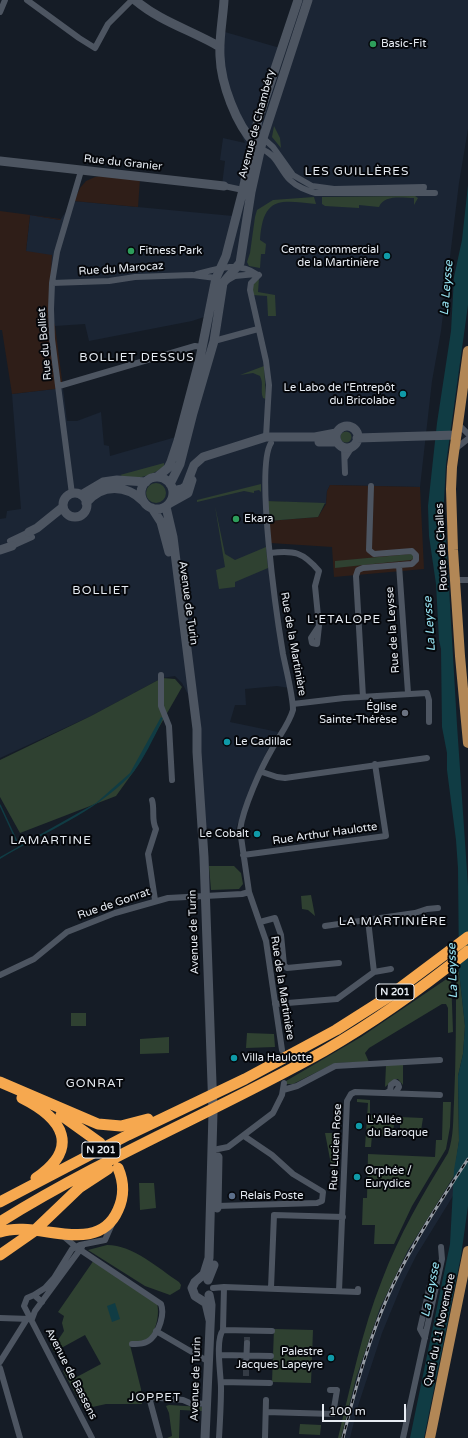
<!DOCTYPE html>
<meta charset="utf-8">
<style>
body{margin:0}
#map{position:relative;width:468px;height:1438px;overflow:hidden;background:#151c26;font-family:"Varela Round",sans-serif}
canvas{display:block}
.scale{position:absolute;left:322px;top:1404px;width:84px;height:18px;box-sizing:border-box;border:2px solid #e7ecf3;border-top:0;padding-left:5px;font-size:12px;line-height:14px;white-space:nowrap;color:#e7ecf3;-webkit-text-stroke:3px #05070b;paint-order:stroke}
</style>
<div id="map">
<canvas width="468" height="1438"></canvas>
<div class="scale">100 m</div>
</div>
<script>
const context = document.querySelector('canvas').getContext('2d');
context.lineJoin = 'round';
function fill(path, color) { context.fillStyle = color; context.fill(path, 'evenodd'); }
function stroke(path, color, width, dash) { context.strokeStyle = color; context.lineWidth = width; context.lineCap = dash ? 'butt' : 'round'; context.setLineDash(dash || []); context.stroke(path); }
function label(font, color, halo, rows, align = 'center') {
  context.font = font + ' "Varela Round",sans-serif'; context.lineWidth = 4; context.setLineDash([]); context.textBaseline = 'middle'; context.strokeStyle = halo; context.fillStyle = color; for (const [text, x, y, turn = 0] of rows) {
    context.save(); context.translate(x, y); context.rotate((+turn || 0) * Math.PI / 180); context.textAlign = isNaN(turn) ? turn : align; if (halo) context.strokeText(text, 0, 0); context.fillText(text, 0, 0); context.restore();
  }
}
fill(new Path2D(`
 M296 0H468V129L459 183 441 331 432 381 420 487 330 485 327 491 326 504 267 501 272 579 289 688 277 686 245 689 246 705H235L230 722 278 732 269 747 253 782 236 828V836L202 826 191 700 182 683 175 676 162 678 91 716 0 758V519L6 518 7 511 21 509 12 394 63 388 67 421H77L101 412 104 445 109 446 110 456 176 437 207 316 192 321 89 341 85 324 55 326 26 251 30 215 60 220 74 201 233 216 240 188 222 185 225 161 220 160 223 138 245 143 235 119 223 63 225 32 280 48Z
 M457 1172 456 1191 416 1256 403 1282 382 1333 358 1406 350 1438H341L356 1378 380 1308 408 1250Z`), '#1b2534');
fill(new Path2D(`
 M106 175 140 179 138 207 74 201 80 188 86 181 95 177Z
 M0 211 61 219 60 220 30 215 26 251 52 255 49 309 55 326 63 388 12 394 2 330H0Z
 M330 485 420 487 424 569 334 577 332 547 270 543 268 521 318 517 326 504 327 491Z`), '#2f1e18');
fill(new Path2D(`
 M274 126 280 138 281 148 272 137Z
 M415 196 418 198 414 205V198C403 198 384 194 379 207L359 205V208L325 206 322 204V197Z
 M314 197 316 204C280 200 263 196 260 240L266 244 265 254H261L260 268 249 266 247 262 250 253 255 217 257 210 273 200Z
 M259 278 258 292 275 295 276 316H268L267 296 253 295V284Z
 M264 366 266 399 263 398C260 390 264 384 260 376L253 373 240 375Z
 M340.5 437a5.5 5.5 0 1 1 11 0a5.5 5.5 0 1 1-11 0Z
 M164 463V466C155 475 133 482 120 475Z
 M146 493a10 10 0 1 1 20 0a10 10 0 1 1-20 0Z
 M261 484V492L259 490 254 491V493L244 491 197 502V500Z
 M267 501 325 503 318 517 268 521Z
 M215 506 225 554 235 560 266 547 268 568 235 582V587L219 589 216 570 225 567Z
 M411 554 414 555V558L411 560 335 568V561Z
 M162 678 175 679 182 687 134 771 116 796 20 833 0 797V760L91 716Z
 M209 866H234L241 873 243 884 239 889 211 890Z
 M311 895 315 916 308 910 302 909 301 896Z
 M459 971 465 1026 463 1054 458 1076 459 1141 454 1176 408 1250 380 1308 356 1378 341 1438H338C351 1385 362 1330 382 1280 399 1235 423 1194 448 1153 454 1136 453 1119 454 1102 456 1059 456 1016 456 974Z
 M451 976 453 1032 448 1033V1008L446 1004H442L369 1048 365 1053 369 1062 335 1063 293 1084H286V1081L361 1037Z
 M71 1013H86V1026H71Z
 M247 1033 274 1034 275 1047 246 1048Z
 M169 1037V1053L140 1054V1039Z
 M386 1065H403V1085L398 1079H395L385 1087Z
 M357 1099 370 1100V1115L395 1116 393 1133 387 1136 372 1135 371 1147H365L368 1103 357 1102Z
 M443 1102H451L450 1127 446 1149 412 1206 394 1244H374L375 1225H362L363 1198H367L368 1154 435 1157 436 1140H442Z
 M400 1117 423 1118 420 1137 403 1135 400 1132Z
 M325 1133H337L335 1180H334Z
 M139 1183H154L156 1208 140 1210Z
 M107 1245C133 1245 158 1268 179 1282L181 1285 180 1289 170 1295 145 1286 88 1250Z
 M94 1260 157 1304C160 1313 156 1332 149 1338 144 1342 135 1343 130 1345L141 1389 142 1404H106L88 1408 82 1406 63 1371 68 1368 73 1379 101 1364 85 1335 54 1352 50 1344 58 1340 64 1331 62 1323 64 1316 58 1312Z
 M274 1329 313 1330 311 1383 272 1382Z
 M169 1405 202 1407V1411L180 1410 179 1438H167L172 1436 169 1413 166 1406Z
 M300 1424 321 1425 320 1435 299 1434Z`), '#2f4131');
fill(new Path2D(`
 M468 185V305L446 464 444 501 457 725 468 886V1206L461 1256 424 1438H410L450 1244 454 1170 459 1141 458 1076 463 1054 465 1026 459 971 458 868 456 840 447 770V753L442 727 441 649 439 640 436 584 429 536 428 506 437 423 451 331 454 277 462 240Z
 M161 717 163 718C157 732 141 765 130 776 94 813 44 832 0 859V857L96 803 130 773Z
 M115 1303 120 1319 112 1322 107 1306Z`), '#103c44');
stroke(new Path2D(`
 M0 805 19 846`), '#103c44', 1.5);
stroke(new Path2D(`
 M247 1343V1335
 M246 1376V1367`), '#343b45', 6, [6, 3]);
stroke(new Path2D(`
 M27 0 79 38 95 48 108 24 132 0
 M0 12 5 0
 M263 138 273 147 293 175 312 186 334 189 424 187 423 192
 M261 149C277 154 279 169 290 180 297 187 306 190 315 193H435
 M224 186 243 190
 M197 274C216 269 239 261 256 274
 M259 275 251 283 250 290 266 361 269 385 266 437
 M228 280 235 276 256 274
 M52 283 109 281 135 277 192 275 216 278
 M214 341 258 329
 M59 386 195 346 202 347
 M459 425 468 434
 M271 443C255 468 277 618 283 654 286 669 293 696 293 710 289 724 279 736 272 749 261 768 243 808 240 830L249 892 266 941 282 1050
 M344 448 345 473
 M455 449 468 439
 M345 458 352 447
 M72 494 52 339 51 309 52 283 57 252 81 171
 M10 541 29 532
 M12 546 32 537
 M270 553C294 550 303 552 319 571L315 586 319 626 311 638 312 643 317 644 319 626
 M399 565 408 693
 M455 580H468
 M161 675V706L169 726 172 780
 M363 697 356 576 358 570 363 568 412 564 416 560V555L412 551 374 554 369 550 371 486
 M293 704 344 698 427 693 429 700V722
 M262 772 277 777 285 778 427 758
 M152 800C155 810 151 820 156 829L148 854 155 900
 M243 855 386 836 375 764
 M260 922 275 918 281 935 284 965 287 968 339 963
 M325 926 415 913 427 909 438 908
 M374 972 391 969
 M0 975 34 959 67 932 115 913 168 898 242 894 249 892
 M275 1004 337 999 374 972 368 920
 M283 1090 297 1086 335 1066 440 1060
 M386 1093 390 1091 391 1085 395 1082 398 1084 399 1087 395 1093
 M213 1150 228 1147 273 1113 282 1095 284 1083
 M217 1206 317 1203 322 1201 323 1192 293 1174 272 1155 244 1136
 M62 1235 76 1247 161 1304C165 1315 159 1331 151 1339 146 1344 139 1344 132 1344
 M213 1288 224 1287 358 1292V1289
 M271 1288 274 1215 343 1217
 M339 1291 347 1101 351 1094 355 1092 440 1095
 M34 1295 45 1288 54 1278 72 1249 80 1245 105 1240 112 1224
 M42 1302 34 1295 27 1298 24 1306 92 1438
 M0 1318 30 1319
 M32 1319 35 1311 82 1247
 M223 1330 272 1331
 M156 1331 209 1362
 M425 1338 420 1329 430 1285 437 1282
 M220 1355 271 1356
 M0 1362 27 1319
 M246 1367 247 1343
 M0 1368 20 1438
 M221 1382 270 1383
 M266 1412 333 1414 337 1390H330
 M160 1438 149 1397 183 1400 190 1403 207 1404
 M219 1438C220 1421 221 1405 221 1388 221 1375 215 1340 223 1330L224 1287
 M265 1438 266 1400
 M403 1438 442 1259 441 1247`), '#4d5561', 6);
stroke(new Path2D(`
 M135 0C161 22 191 30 220 47
 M224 0C223 18 219 37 220 56 221 84 236 124 255 144
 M0 161 224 186
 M336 437a11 11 0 1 1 22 0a11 11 0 1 1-22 0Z
 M357 438 457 435
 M319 442H337
 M157 477 168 468 171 462 178 441 200 358 216 278 226 256 243 190 258 120 298 0
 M141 493a16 16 0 1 1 32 0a16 16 0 1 1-32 0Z
 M170 484 180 464 193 413 214 341 223 283 240 263 251 192 263 138 308 0
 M173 491 182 489 186 486 194 465 203 457 266 437H315L336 433
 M63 505a12 12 0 1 1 24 0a12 12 0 1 1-24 0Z
 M81 495 103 482 117 480 146 482
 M86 503C102 483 127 485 143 501
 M170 503 188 493 192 480
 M166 507 173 537 197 729V752L204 857 213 1112 209 1258 204 1274 195 1282 192 1288 195 1296 206 1303 210 1320
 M152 508 161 522 169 552
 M29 532 37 528 63 507
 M0 550 12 546
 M217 1208 218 1157
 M208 1280 214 1265
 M205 1438 211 1305 209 1295`), '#4d5561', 9);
stroke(new Path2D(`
 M468 351 452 467 451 489 453 550 460 656 468 743
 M430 1438 468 1251`), '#b28756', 10);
stroke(new Path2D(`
 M0 1082 98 1124 121 1126 148 1119
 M22 1098C64 1119 80 1148 36 1178
 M61 1115 100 1143
 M0 1202 128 1135 245 1079 336 1030 388 997 468 937
 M0 1222C104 1157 217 1111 324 1051 374 1022 422 988 468 951
 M0 1232C37 1219 97 1258 118 1210 124 1197 124 1182 118 1168
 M0 1255 33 1232 79 1188 108 1169`), '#f6a84f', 11);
const rail = new Path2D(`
 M343 1438C356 1386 370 1334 393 1285 414 1241 441 1200 468 1159`);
stroke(rail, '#969ca4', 3);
stroke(rail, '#05070b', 1.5, [4.5]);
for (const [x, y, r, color] of [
 [373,44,4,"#2e9e5b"],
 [131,251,4,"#2e9e5b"],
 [387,256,4,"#0f9aa8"],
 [403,394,4,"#0f9aa8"],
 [236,519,4,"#2e9e5b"],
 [405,713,4,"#6b7280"],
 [227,742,4,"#0f9aa8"],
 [257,834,4,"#0f9aa8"],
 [234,1058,4,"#0f9aa8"],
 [359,1126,4,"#0f9aa8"],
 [357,1177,4,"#0f9aa8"],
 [232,1196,4,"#5c6f8a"],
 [331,1358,4,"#0f9aa8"]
]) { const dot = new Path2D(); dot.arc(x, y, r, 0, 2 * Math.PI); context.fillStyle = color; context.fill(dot); stroke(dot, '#05070b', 1.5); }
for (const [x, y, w] of [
 [395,992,38],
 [101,1150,38]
]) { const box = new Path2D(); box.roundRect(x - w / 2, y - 8, w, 16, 3); context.fillStyle = '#05070b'; context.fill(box); stroke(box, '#e7ecf3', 1); }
label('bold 10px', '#e7ecf3', null, [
 ["N 201",395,992],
 ["N 201",101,1150]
]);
label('11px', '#e7ecf3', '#05070b', [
 ["Basic-Fit",381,44],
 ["Centre commercial",379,250,"right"],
 ["de la Martinière",379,263,"right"],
 ["Fitness Park",139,251],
 ["Le Labo de l'Entrepôt",395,388,"right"],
 ["du Bricolabe",395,401,"right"],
 ["Ekara",244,519],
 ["Église",397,707,"right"],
 ["Sainte-Thérèse",397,720,"right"],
 ["Le Cadillac",235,742],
 ["Le Cobalt",249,834,"right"],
 ["Villa Haulotte",242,1058],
 ["L'Allée",367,1120],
 ["du Baroque",367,1133],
 ["Orphée /",365,1171],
 ["Eurydice",365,1184],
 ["Relais Poste",240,1196],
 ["Palestre",323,1352,"right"],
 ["Jacques Lapeyre",323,1365,"right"]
], 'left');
label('11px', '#e7ecf3', '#05070b', [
 ["Avenue de Chambéry",257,124,-75],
 ["Rue du Granier",123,163,6],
 ["Rue du Marocaz",121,269,-4],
 ["Rue du Bolliet",45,344,-95],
 ["Route de Challes",442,547,-93],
 ["Avenue de Turin",188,603,82],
 ["Rue de la Leysse",393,630,-94],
 ["Rue de la Martinière",293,644,80],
 ["Rue Arthur Haulotte",325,834,-8],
 ["Rue de Gonrat",114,904,-19],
 ["Avenue de Turin",194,932,-92],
 ["Rue de la Martinière",282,988,81],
 ["Rue Lucien Rose",336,1147,-87],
 ["Quai du 11 Novembre",440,1330,-78],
 ["Avenue de Bassens",71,1374,63],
 ["Avenue de Turin",196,1379,-88]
]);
context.letterSpacing = '1px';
label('12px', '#e7ecf3', '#05070b', [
 ["LES GUILLÈRES",357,172],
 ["BOLLIET DESSUS",137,358],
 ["BOLLIET",101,591],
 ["L'ETALOPE",344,620],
 ["LAMARTINE",51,841],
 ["LA MARTINIÈRE",393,922],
 ["GONRAT",95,1084],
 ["JOPPET",155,1398]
]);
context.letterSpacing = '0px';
label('italic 12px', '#95e1f0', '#05070b', [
 ["La Leysse",447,288,-85],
 ["La Leysse",430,624,-94],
 ["La Leysse",453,971,-92],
 ["La Leysse",431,1290,-79]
]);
</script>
